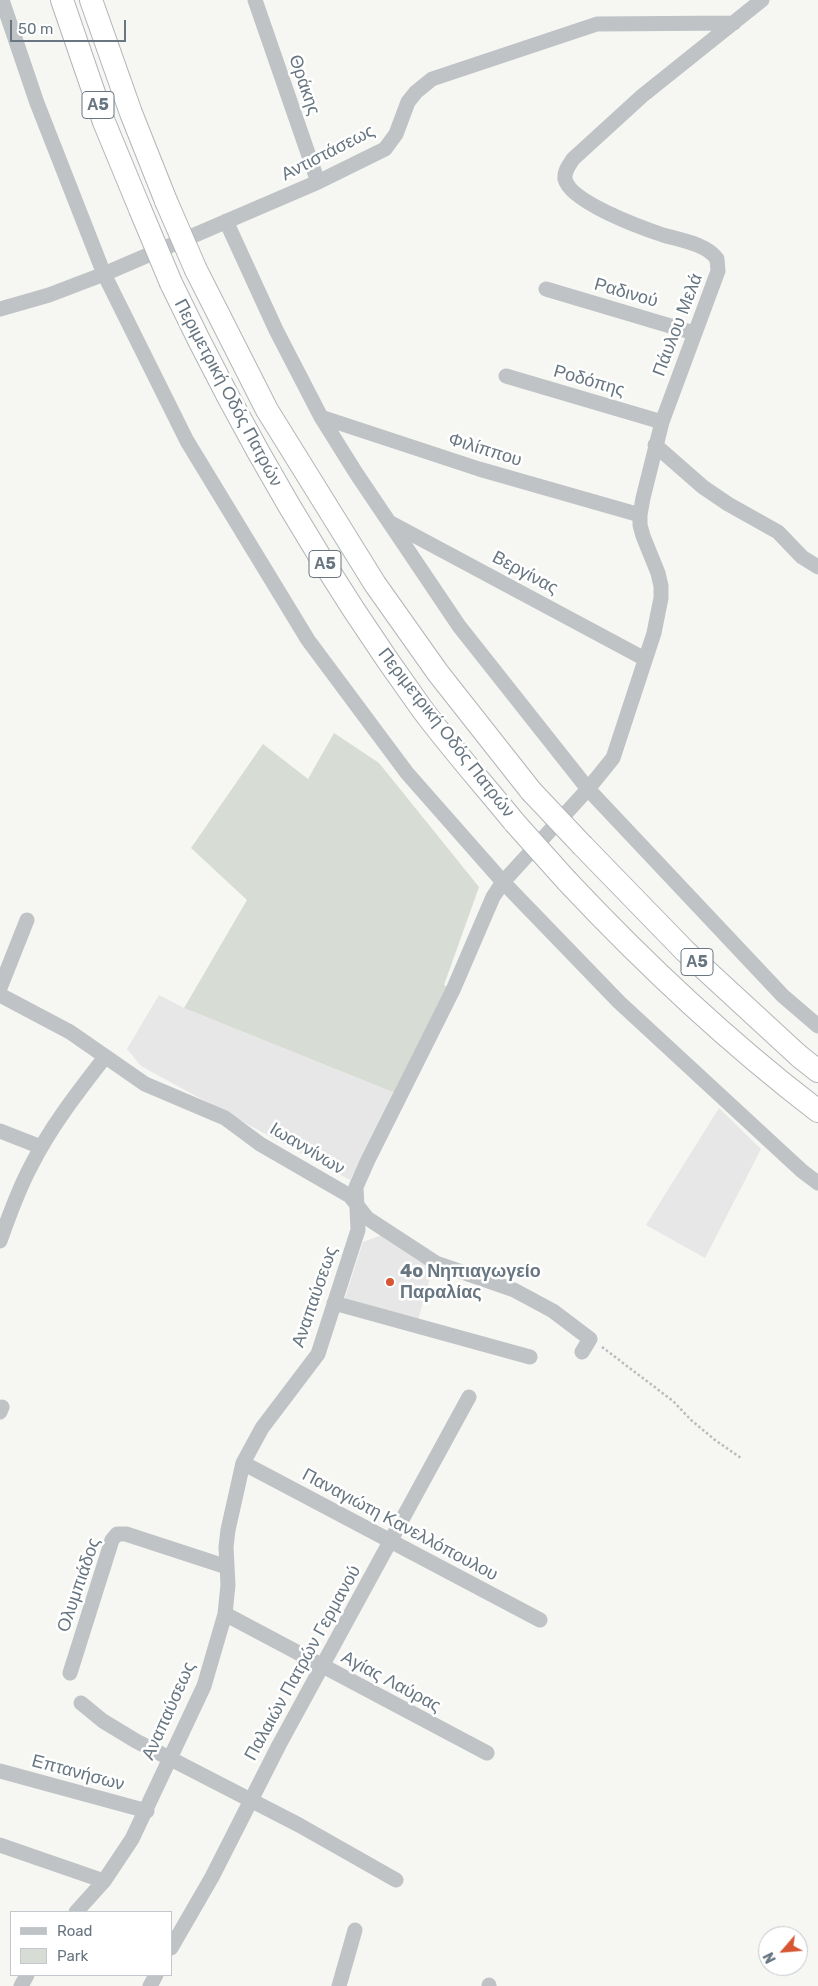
<!DOCTYPE html>
<meta charset="utf-8">
<style>
body{margin:0}
#map{position:relative;width:818px;height:1986px;overflow:hidden;background:#f6f6f2;font-family:Rubik,sans-serif}
canvas{display:block}
.legend{position:absolute;left:10px;top:1911px;width:162px;height:65px;box-sizing:border-box;background:#fff;border:1px solid #c2c8cd;margin:0;padding:6px 9px;list-style:none;font-size:15px;color:#677681}
.legend li{display:flex;align-items:center;gap:10px;height:25px}
.legend b{width:25px;border:1px solid #c2c8cd}
.north{position:absolute;left:758px;top:1926px;width:50px;height:50px;box-sizing:border-box;background:#fff;border:1px solid #c2c8cd;border-radius:50%;rotate:243deg;font-size:14px;font-weight:700;line-height:20px;text-align:center;color:#677681}
.north::after{content:'';display:block;margin:auto;width:18px;height:22px;background:#d65532;clip-path:polygon(50% 0,100% 100%,50% 72%,0 100%)}
.scale{position:absolute;left:10px;top:20px;width:116px;height:22px;box-sizing:border-box;border:2px solid #677681;border-top:0;padding-left:6px;font-size:15px;line-height:18px;white-space:nowrap;color:#677681;-webkit-text-stroke:4px #fff;paint-order:stroke}
</style>
<div id="map">
<canvas width="818" height="1986"></canvas>
<ul class="legend">
<li><b style="height:6px;background:#bfc3c6"></b>Road</li>
<li><b style="height:14px;background:#d7dcd4"></b>Park</li>
</ul>
<div class="north">N</div>
<div class="scale">50 m</div>
</div>
<script>
const context = document.querySelector('canvas').getContext('2d');
context.lineJoin = 'round';
function fill(path, color) { context.fillStyle = color; context.fill(path, 'evenodd'); }
function stroke(path, color, width, dash) { context.strokeStyle = color; context.lineWidth = width; context.lineCap = dash ? 'butt' : 'round'; context.setLineDash(dash || []); context.stroke(path); }
function label(font, color, halo, rows, align = 'center') {
  context.font = font + ' Rubik,sans-serif'; context.lineWidth = 5; context.setLineDash([]); context.textBaseline = 'middle'; context.strokeStyle = halo; context.fillStyle = color; for (const [text, x, y, turn = 0] of rows) {
    context.save(); context.translate(x, y); context.rotate((+turn || 0) * Math.PI / 180); context.textAlign = isNaN(turn) ? turn : align; if (halo) context.strokeText(text, 0, 0); context.fillText(text, 0, 0); context.restore();
  }
}
fill(new Path2D(`
 M159 995 184 1008 397 1094 350 1180 141 1066 127 1049Z
 M719 1108 761 1149 705 1258 646 1225Z
 M382 1235 433 1267 418 1320 345 1298 363 1242Z`), '#e6e7e6');
fill(new Path2D(`
 M334 733 379 763 479 887 444 985 448 987 395 1093 184 1008 247 900 191 848 263 744 308 779Z`), '#d7dcd4');
const highway = new Path2D(`
 M62 0 104 122 140 209
 M91 0 131 113 166 201
 M196 270 267 410 375 584 438 673 531 791
 M171 283C242 432 325 575 422 709 451 748 484 785 515 823
 M583 846 685 951 799 1056 818 1071
 M567 881C644 963 728 1042 818 1111`);
stroke(highway, '#b2b6b8', 24);
stroke(new Path2D(`
 M602 1347 673 1401 691 1420 715 1440 741 1458`), '#b9bcbe', 2.5, [2.5, 2.5]);
stroke(new Path2D(`
 M2 0 37 103 104 274 187 441 308 640 407 773 503 882 619 1002 802 1171 818 1183
 M255 0 318 182
 M226 221 276 330 321 417 356 473 459 626 588 789 783 996 818 1026
 M546 289 694 333
 M0 309 49 295 104 274 318 182 385 149 396 134 408 102 416 92 432 79 597 24 734 23
 M506 376 662 422
 M321 417 479 469 640 515
 M655 445 703 487 728 504 778 532 802 557 818 567
 M391 523 645 659
 M0 988 27 920
 M0 995 70 1032 145 1084 225 1118 260 1144 350 1196 367 1218 436 1263 514 1290 553 1311 590 1339 582 1352
 M0 1131 41 1147
 M0 1241C9 1216 18 1190 31 1166 51 1126 78 1092 105 1057
 M334 1303 530 1357
 M0 1412 2 1407
 M243 1463 540 1620
 M225 1614 487 1753
 M70 1673 112 1540 117 1534H126L227 1567
 M81 1703 103 1721 136 1741 299 1825 396 1880
 M0 1771 147 1811
 M0 1845 104 1881
 M76 1912 104 1881 132 1839 204 1686 225 1614 228 1585 226 1547 228 1530 243 1463 262 1428 318 1354 358 1230 356 1187 368 1160 453 990 493 897 503 882 588 789 613 758 654 633 661 598V586L658 573 643 536 640 525V515L643 498 662 422 718 271 717 259C707 244 680 240 663 235 642 228 570 202 565 179 564 171 569 165 573 159L642 96 762 0
 M171 1948 212 1877 279 1745 469 1397
 M21 1986 27 1975
 M150 1986 156 1975
 M339 1986 355 1930
 M489 1986V1985`), '#bfc3c6', 15);
stroke(highway, '#fff', 22);
const highwayBridge = new Path2D(`
 M166 201 196 270
 M140 209 171 283
 M531 791 583 846
 M515 823 567 881`);
stroke(highwayBridge, '#b2b6b8', 24, []);
stroke(highwayBridge, '#fff', 22);
for (const [x, y, r, color] of [
 [390,1282,5,"#d65532"]
]) { const dot = new Path2D(); dot.arc(x, y, r, 0, 2 * Math.PI); context.fillStyle = color; context.fill(dot); stroke(dot, '#fff', 2); }
for (const [x, y, w] of [
 [98,105,32],
 [325,564,32],
 [697,962,32]
]) { const box = new Path2D(); box.roundRect(x - w / 2, y - 13.5, w, 27, 4); context.fillStyle = '#fff'; context.fill(box); stroke(box, '#677681', 1); }
label('bold 16px', '#677681', null, [
 ["Α5",98,105],
 ["Α5",325,564],
 ["Α5",697,962]
]);
label('18px', '#677681', '#fff', [
 ["Θράκης",304,85,71],
 ["Αντιστάσεως",328,153,-27],
 ["Ραδινού",626,293,16],
 ["Πάυλου Μελά",678,325,-69],
 ["Ροδόπης",589,381,16],
 ["Περιμετρική Οδός Πατρών",228,393,62],
 ["Φιλίππου",485,450,17],
 ["Βεργίνας",525,573,28],
 ["Περιμετρική Οδός Πατρών",446,733,52],
 ["Ιωαννίνων",307,1149,31],
 ["Αναπαύσεως",315,1297,-71],
 ["Παναγιώτη Κανελλόπουλου",400,1525,28],
 ["Ολυμπιάδος",79,1585,-71],
 ["Παλαιών Πατρών Γερμανού",303,1663,-61],
 ["Αγίας Λαύρας",391,1682,28],
 ["Αναπαύσεως",169,1711,-66],
 ["Επτανήσων",78,1773,15]
]);
label('bold 18px', '#677681', '#fff', [
 ["4o Νηπιαγωγείο",400,1272],
 ["Παραλίας",400,1293]
], 'left');
</script>
